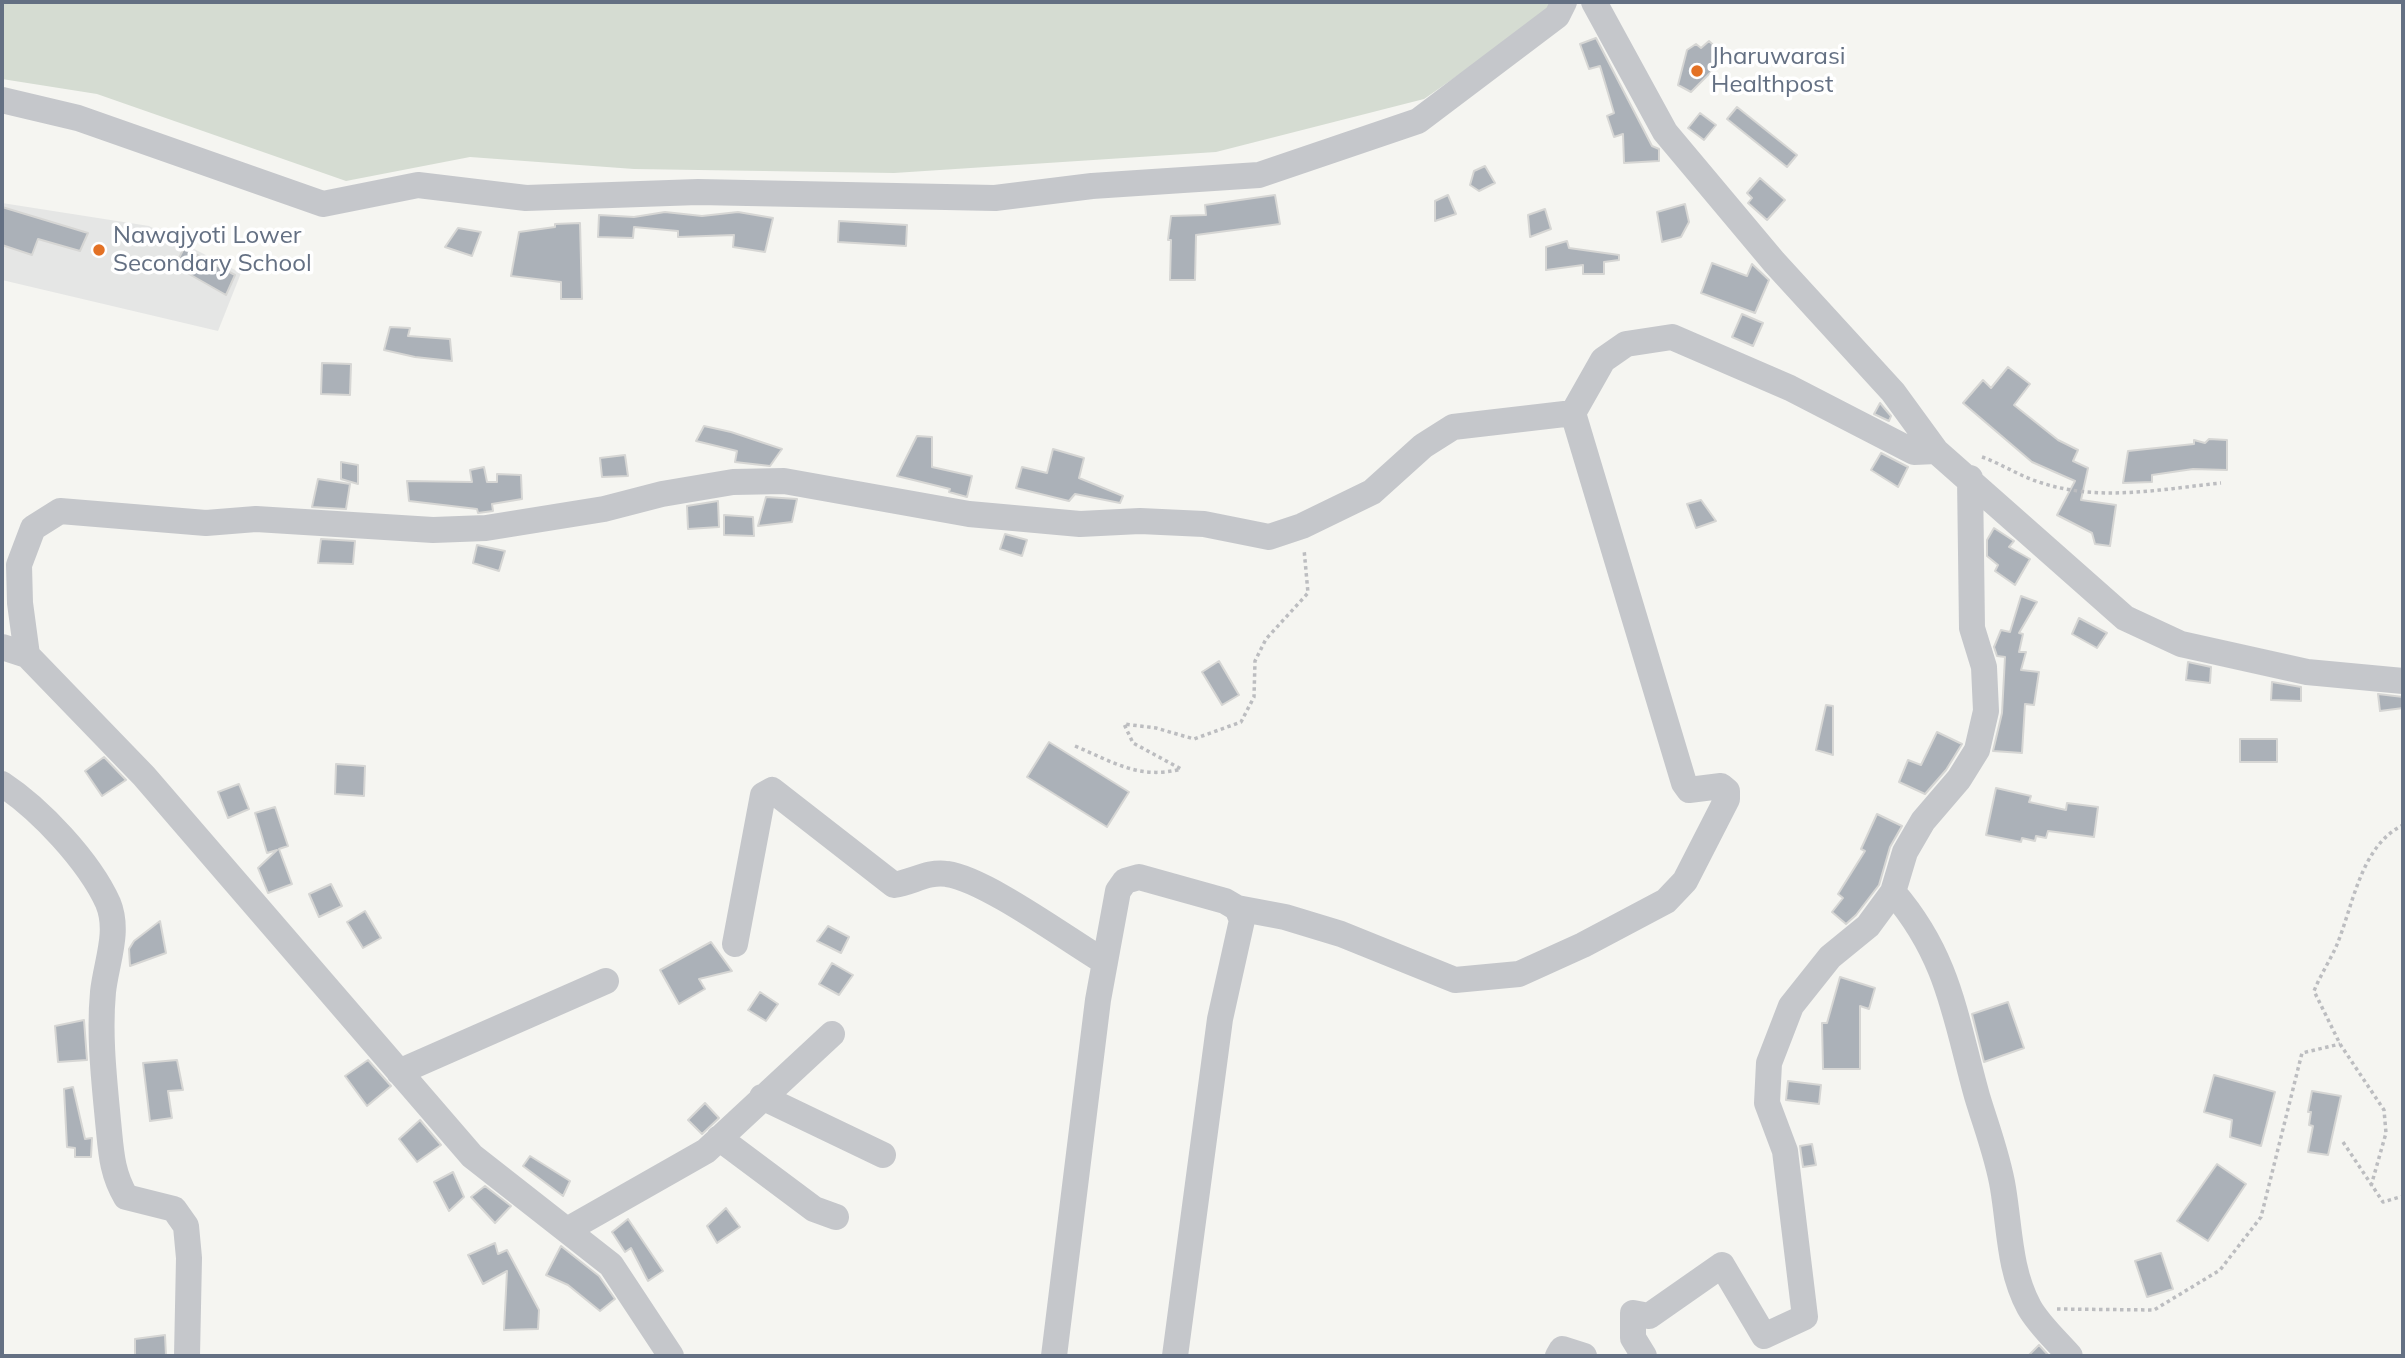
<!DOCTYPE html>
<style>
body{margin:0}
#map{position:relative;width:2405px;height:1358px;overflow:hidden;background:#f5f5f1;font-family:Mulish,sans-serif}
canvas{display:block}
.frame{position:absolute;inset:0;border:4px solid #647083;pointer-events:none}
</style>
<div id="map">
<canvas width="2405" height="1358"></canvas>
<div class="frame"></div>
</div>
<script>
const context = document.querySelector('canvas').getContext('2d');
context.lineJoin = 'round';
function fill(path, color) { context.fillStyle = color; context.fill(path, 'evenodd'); }
function stroke(path, color, width, dash) { context.strokeStyle = color; context.lineWidth = width; context.lineCap = dash ? 'butt' : 'round'; context.setLineDash(dash || []); context.stroke(path); }
function label(font, color, halo, rows, align = 'center') {
  context.font = font + ' Mulish,sans-serif'; context.lineWidth = 7; context.setLineDash([]); context.textBaseline = 'middle'; context.strokeStyle = halo; context.fillStyle = color; for (const [text, x, y, turn = 0] of rows) {
    context.save(); context.translate(x, y); context.rotate((+turn || 0) * Math.PI / 180); context.textAlign = isNaN(turn) ? turn : align; if (halo) context.strokeText(text, 0, 0); context.fillText(text, 0, 0); context.restore();
  }
}
fill(new Path2D(`
 M2 203 149 226 241 273 218 331 2 280Z`), '#e5e6e5');
fill(new Path2D(`
 M2 2H1563L1424 99 1216 152 894 173 634 169 470 157 346 181 97 94 2 79Z`), '#d5dcd2');
const building = new Path2D(`
 M1596 38 1652 146 1659 149V161L1624 163 1623 134 1614 137 1607 116 1614 113 1600 66 1589 69 1580 44Z
 M1709 41 1726 57 1691 92 1678 85 1687 50 1696 44 1701 48Z
 M1737 107 1797 155 1787 167 1727 119Z
 M1700 113 1716 125 1704 140 1688 128Z
 M1485 166 1495 183 1479 191 1470 185 1474 171Z
 M1760 178 1785 200 1767 220 1748 203 1752 198 1747 193Z
 M1275 195 1280 224 1196 235 1195 280H1170L1171 240H1168L1171 216 1206 215 1205 205Z
 M1448 195 1456 214 1435 221V201Z
 M1685 204 1689 222 1681 237 1662 242 1657 212Z
 M2 207 88 233 80 251 38 239 32 255 2 245Z
 M1545 209 1551 229 1530 237 1528 215Z
 M665 212 702 216 738 212 773 218 765 252 733 247 734 235 678 237V231L634 227 633 238 598 237 599 215 634 217Z
 M839 221 907 225 906 246 838 242Z
 M580 223 582 299H561V282L511 276 519 232 555 227V224Z
 M458 228 481 232 472 256 445 247Z
 M1567 241 1569 248 1619 255V260L1604 262V274H1583V265L1546 270V247Z
 M184 248 235 275 226 295 175 266Z
 M1712 263 1747 276 1752 264 1769 280 1755 313 1701 293Z
 M1742 314 1763 323 1753 346 1732 337Z
 M390 327 410 328 408 336 450 339 452 361 415 357 384 350Z
 M322 363 351 364 350 395 321 394Z
 M2008 367 2030 384 2014 405 2058 440 2078 450 2073 461 2088 468 2081 500 2116 505 2110 546 2095 544 2092 533 2057 515 2075 481 2032 462 1963 403 1983 380 1991 388Z
 M1880 403 1891 416 1889 421 1874 414Z
 M704 426 731 432 782 449 770 466 735 462 737 451 696 441Z
 M917 436 932 437V467L972 476 967 497 949 492 950 489 897 476Z
 M2209 439 2227 440V470L2193 469 2152 475V482L2123 483 2128 451 2194 444V440L2205 443Z
 M1053 449 1084 458 1079 478 1123 496 1120 503 1075 494 1069 501 1016 488 1022 467 1047 473Z
 M1881 453 1908 467 1898 487 1871 470Z
 M625 455 628 476 602 477 600 458Z
 M341 462 358 465V484L341 479Z
 M484 467 487 482H497V474L521 475 522 499 492 504 493 511 478 513 477 509 409 501 407 481 472 482 470 470Z
 M318 479 350 484 346 509 312 507Z
 M766 497 797 499 792 522 758 526Z
 M1701 500 1716 521 1696 528 1687 504Z
 M718 501 719 527 688 529 687 506Z
 M724 515 753 517 754 536 724 535Z
 M1994 528 2014 541 2009 547 2030 559 2015 585 1995 571 1998 565 1987 556V540Z
 M1005 534 1027 540 1022 556 1000 549Z
 M321 539 355 541 353 564 318 563Z
 M477 545 505 551 499 571 473 563Z
 M2021 596 2037 602 2019 633 2023 634 2019 652H2026L2021 670 2039 672 2034 705 2025 704 2022 753 1993 751 2002 713 2005 657 1997 656 1994 647 2001 630 2010 632Z
 M2079 618 2107 633 2097 648 2072 634Z
 M1219 661 1239 695 1222 705 1202 672Z
 M2188 662 2211 667 2210 683 2186 680Z
 M2272 682 2301 687V701L2271 700Z
 M2378 694 2403 697V708L2380 711Z
 M1826 705 1833 706V755L1816 750Z
 M1937 732 1962 744 1946 770 1925 794 1899 782 1908 760 1921 765Z
 M2240 739H2277V762H2240Z
 M1049 742 1129 792 1107 827 1027 777Z
 M104 757 126 780 102 796 85 771Z
 M336 764 365 766 364 796 335 794Z
 M239 784 249 809 228 818 218 792Z
 M1996 788 2031 796 2029 802 2066 810 2067 803 2098 807 2094 837 2048 831 2046 838 2036 836 2035 841 2022 838 2021 842 1986 835Z
 M275 807 288 846 279 849 292 884 268 893 258 868 277 850 267 853 255 813Z
 M1877 814 1902 826 1890 847 1879 885 1856 915 1846 924 1832 912 1843 898 1838 894 1865 851 1861 849Z
 M331 884 342 906 319 917 309 894Z
 M365 911 381 938 363 948 347 922Z
 M160 921 166 953 130 966 129 949 134 941Z
 M828 926 849 937 841 953 817 941Z
 M711 942 732 971 699 979 705 989 679 1004 660 970Z
 M832 963 853 975 839 995 819 984Z
 M1840 977 1875 988 1869 1009 1860 1006V1069H1823L1822 1023H1827Z
 M760 992 778 1004 766 1021 748 1010Z
 M2008 1002 2024 1048 1984 1062 1972 1014Z
 M84 1020 87 1060 58 1062 55 1026Z
 M177 1060 183 1090 168 1091 172 1118 150 1121 143 1063Z
 M368 1060 391 1086 367 1106 345 1076Z
 M2214 1075 2275 1092 2261 1146 2230 1137 2232 1120 2204 1112Z
 M1788 1081 1821 1085 1819 1104 1786 1100Z
 M73 1087 85 1139 92 1138 91 1157H75V1148L67 1147 64 1089Z
 M2312 1091 2341 1096 2328 1155 2308 1152 2313 1126 2309 1125 2311 1112H2308Z
 M705 1103 719 1118 702 1134 688 1120Z
 M420 1120 441 1145 417 1162 399 1139Z
 M1812 1144 1816 1165 1803 1167 1800 1146Z
 M530 1156 570 1181 563 1196 523 1166Z
 M2217 1164 2246 1184 2208 1241 2177 1221Z
 M453 1172 464 1197 449 1211 434 1182Z
 M485 1186 511 1206 495 1223 471 1197Z
 M726 1208 740 1227 717 1243 707 1226Z
 M628 1219 663 1271 648 1281 631 1248 625 1252 612 1232Z
 M495 1243 498 1254 507 1250 539 1310 538 1329 504 1330 507 1271 483 1284 468 1255Z
 M561 1246 599 1276 615 1299 600 1311 568 1285 546 1275Z
 M2161 1253 2173 1289 2147 1297 2135 1261Z
 M165 1335 166 1356H135V1339Z
 M2039 1345 2049 1356H2028Z`);
fill(building, '#abb1b8');
stroke(building, '#d6d6d4', 2);
stroke(new Path2D(`
 M1982 457C2002 464 2021 477 2042 483 2100 502 2162 489 2221 483
 M1075 746C1113 762 1140 780 1181 769L1133 743 1124 724 1156 728 1194 739 1241 722 1254 697 1255 661 1266 639 1308 593 1304 549
 M2343 1142 2383 1202 2403 1196
 M2371 1186 2386 1133 2384 1110 2340 1044 2314 991C2320 976 2329 962 2336 947 2353 907 2360 846 2403 825
 M2057 1309 2154 1310 2220 1270 2261 1217 2302 1053 2340 1044`), '#bcbdc0', 3.5, [3.5, 3.5]);
stroke(new Path2D(`
 M1594 2 1665 132 1774 262 1893 392 1936 451 2125 618 2181 644 2307 672 2403 681
 M2 100 78 118 323 204 418 185 526 198 698 192 995 198 1092 186 1259 175 1418 121 1557 16 1564 2
 M1970 478 1972 628 1984 667 1986 711 1977 750 1959 779 1923 821 1905 852 1893 892C1949 957 1955 1017 1977 1096 1986 1126 1998 1157 2003 1188 2010 1230 2009 1269 2029 1307 2039 1325 2057 1341 2070 1356
 M2 647 27 655 144 776 472 1156 611 1265 671 1356
 M27 655 20 603 19 565 33 528 60 511 206 523 256 519 433 530 486 528 604 509 662 494 733 482 784 481 969 514 1080 524 1140 521 1204 524 1269 537 1302 526 1372 492 1423 446 1453 427 1573 413 1603 360 1626 344 1672 337 1790 388 1914 452 1936 451
 M2 784C40 809 89 861 108 903 120 932 106 963 103 992 99 1035 104 1078 108 1121 111 1149 111 1172 126 1197L174 1209 186 1226 189 1258 187 1356
 M735 944 763 795 772 790 894 885C913 882 928 871 947 874 985 879 1068 940 1105 962
 M399 1072 606 981
 M762 1097 883 1155
 M719 1138 814 1209 836 1217
 M567 1230 706 1151 832 1034
 M1054 1356 1098 1000 1118 891 1125 881 1139 877 1225 901 1237 908 1285 917 1341 934 1455 980 1519 974 1583 945 1666 901 1685 881 1727 799V791L1721 786 1689 790 1684 783 1573 413
 M1175 1356 1220 1019 1242 920 1237 908
 M1558 1356 1562 1349 1584 1356
 M1644 1356 1633 1338V1313L1649 1316 1722 1265 1764 1336 1805 1317 1785 1151 1767 1103 1769 1063 1791 1006 1830 957 1868 926 1893 892`), '#c5c7cb', 26);
for (const [x, y, r, color] of [
 [1697,71,7,"#e37124"],
 [99,250,7,"#e37124"]
]) { const dot = new Path2D(); dot.arc(x, y, r, 0, 2 * Math.PI); context.fillStyle = color; context.fill(dot); stroke(dot, '#fff', 2.5); }
label('24px', '#647083', '#fff', [
 ["Jharuwarasi",1711,57],
 ["Healthpost",1711,85],
 ["Nawajyoti Lower",113,236],
 ["Secondary School",113,264]
], 'left');
</script>
